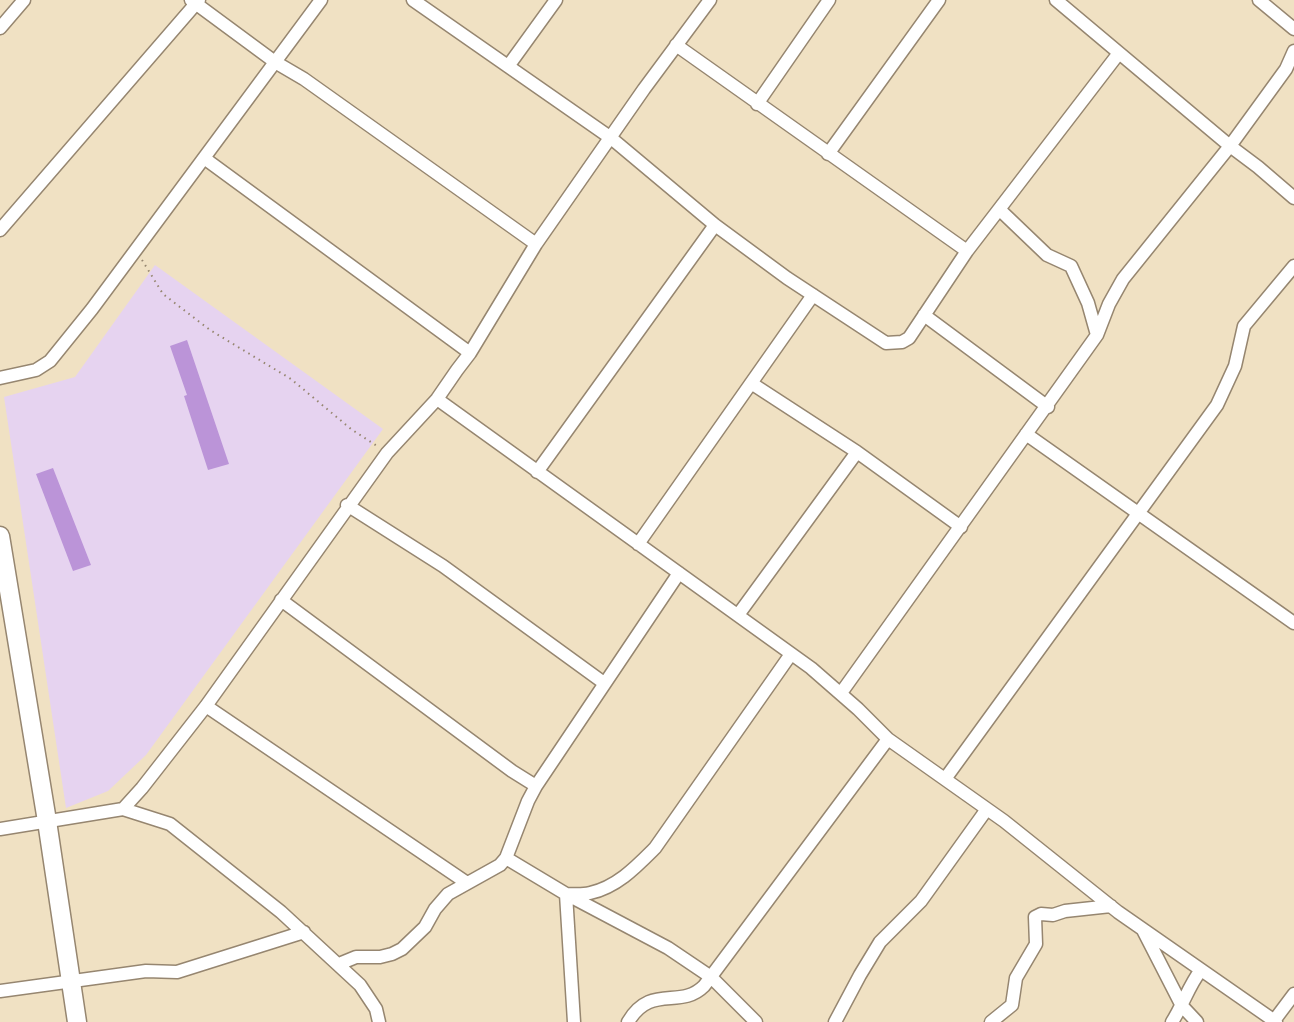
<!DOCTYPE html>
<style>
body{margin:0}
canvas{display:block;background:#f0e1c3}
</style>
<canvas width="1294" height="1022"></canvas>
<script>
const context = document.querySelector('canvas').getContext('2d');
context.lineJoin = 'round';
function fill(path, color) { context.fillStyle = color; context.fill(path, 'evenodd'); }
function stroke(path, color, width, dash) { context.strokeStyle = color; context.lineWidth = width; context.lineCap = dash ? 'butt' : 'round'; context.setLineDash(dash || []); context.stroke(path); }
fill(new Path2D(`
 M155 265 383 429 146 755 108 791 66 808 4 397 75 377Z`), '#e6d3f0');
fill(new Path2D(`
 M187 340 229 464 208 470 184 396 187 395 170 346Z
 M53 468 91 565 73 571 36 474Z`), '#bb94d8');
const street = new Path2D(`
 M191 0 275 62 304 79 536 244
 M413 0 611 138 715 225 787 278 886 343 902 342 909 338 967 251 1119 53
 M1056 0 1230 146 1258 167 1294 198
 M1259 0 1294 29
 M0 28 24 0
 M676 45 967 251
 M509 65 556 0
 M757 104 829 0
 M828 154 939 0
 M204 158 470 353
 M1000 210 1047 255 1071 266 1088 303 1097 335
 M0 230 199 0
 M924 315 1048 407
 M0 378 36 370 50 361 92 309 321 0
 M751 383 857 452 961 527
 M437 399 811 668 858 709 888 739 1004 821 1118 912 1276 1022
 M1026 434 1294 623
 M537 472 715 225
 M347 505 443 566 604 683
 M638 544 813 295
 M281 600 512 771 536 786
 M738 615 857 452
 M841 693 1097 335 1109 304 1123 279 1230 146 1286 69 1294 51
 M206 706 467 883
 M945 779 1217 405 1235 366 1244 326 1294 266
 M123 809 170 824 281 912 360 985 376 1009 379 1022
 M0 829 123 809 142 788 206 706 387 453 437 399 457 370 470 353 536 244 644 89 710 0
 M506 858 566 894 668 948 711 977 756 1022
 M1143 930 1182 1006 1197 1022
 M339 964 356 957H380L392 954 402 949 425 927 435 909 448 894 500 865 506 858 528 801 536 786 679 573
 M0 991 146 971 177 972 304 932
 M574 1022 566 894C574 894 582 895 590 893 617 887 636 867 655 848L791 654
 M628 1022C651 983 680 1010 704 986L888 739
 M835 1022 860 975 880 942 921 901 987 809
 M991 1022 1012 1005 1016 978 1036 944 1035 917 1041 914 1053 915 1065 911 1111 906
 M1172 1022C1183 1005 1189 985 1201 970
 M1273 1022 1294 994`);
const secondary = new Path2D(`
 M0 536 47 821 77 1022`);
stroke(street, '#968670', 15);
stroke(secondary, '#968670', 21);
stroke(new Path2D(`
 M142 260 163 294 210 330 291 379 351 429 377 446`), '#968670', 2, [1.5, 4.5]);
stroke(street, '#fff', 12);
stroke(secondary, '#fff', 18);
</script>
